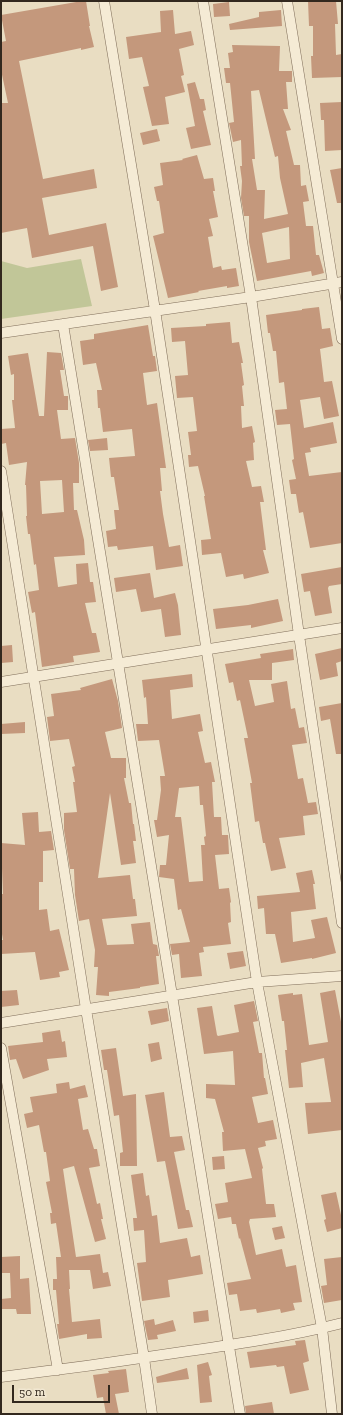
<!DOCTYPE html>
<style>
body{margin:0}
#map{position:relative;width:343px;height:1415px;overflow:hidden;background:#e9ddc2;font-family:"Zilla Slab",serif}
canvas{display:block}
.frame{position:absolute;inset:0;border:2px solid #32281e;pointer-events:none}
.scale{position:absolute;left:12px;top:1385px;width:98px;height:18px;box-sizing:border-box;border:2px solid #32281e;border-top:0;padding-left:5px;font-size:12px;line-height:14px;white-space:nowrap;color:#32281e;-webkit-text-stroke:3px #f1e7d1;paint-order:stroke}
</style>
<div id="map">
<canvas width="343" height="1415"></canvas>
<div class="frame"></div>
<div class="scale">50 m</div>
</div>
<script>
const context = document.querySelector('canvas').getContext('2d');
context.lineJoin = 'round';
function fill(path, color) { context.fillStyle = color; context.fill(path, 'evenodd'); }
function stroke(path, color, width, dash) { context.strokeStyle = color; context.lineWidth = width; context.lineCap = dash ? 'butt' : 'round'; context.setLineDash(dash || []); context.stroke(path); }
fill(new Path2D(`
 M81 259 92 306 1 319V261L27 268Z`), '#c1c698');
fill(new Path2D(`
 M82 1H86L90 26H89L94 47 81 50V48L19 61 43 179 94 169 97 188 42 198 49 235 106 223 118 287 101 291 93 246 32 258 27 228 1 233V103H8L1 70V42L6 41 1 15Z
 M308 1H336L338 24H335L336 55 342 54V77L312 78 311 56H313V26H309Z
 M229 2 230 16 214 17 213 4Z
 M173 10 175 34 191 31 194 45 179 49 184 75 181 76 185 92 165 97 169 124 152 126 143 87 149 86 142 57 129 59 126 37 161 32 160 11Z
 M281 10 282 26 230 30 229 24 259 17V12Z
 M232 45 280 46 279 71H292V82H286L288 109H283L291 130 286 131 294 165H300L301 186 306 185 309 201 303 202 306 226H313L316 255H319L324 273 312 276 311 271 257 281 249 242V216H244L241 198 242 181 240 166H242L241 140 233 142 229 123 234 122 230 83H226L224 68H230L228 53 233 52ZM259 90 275 157 278 156 280 178 288 214 264 219 265 190H257L252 159H255L251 91ZM289 227 290 259 267 263 262 233Z
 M195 82 200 99H204L206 110 203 111 211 145 191 149 186 128 195 126 187 84Z
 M342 102V150L325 151 324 120H321L320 103Z
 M157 129 160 141 143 145 140 133Z
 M197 155 204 179 213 178 215 191H213L218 217 209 219 213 236 208 237 213 268 221 266 222 270 236 268 239 286 227 288V286L198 291 199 292 168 298 153 236 164 233 159 201H157L154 187 163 185 160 163 183 160 182 159Z
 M342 168V203H337L330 170Z
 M319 307 322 329 330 328 333 346 320 349 324 382 332 381 339 416 324 419 320 397 300 400 304 428 333 422 337 443 310 448 311 452 305 453 309 476 342 472V543L310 548 303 512 299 513 296 494H291L289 480 296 479 292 460 294 459 290 424 277 425 275 410 287 409 284 382 279 383 276 351H273L270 333H268L266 315 302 310V309Z
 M230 322 232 343 239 342 243 363H241L244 385 242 386 244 406H241L242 428 252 426 255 442 253 443 254 460 246 461 252 487 261 486 264 502H260L266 550H263L269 573 244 579 243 574 226 577 221 553 202 555 201 540 211 539 204 496H205L198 466 189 467 188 455H191L188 432 197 431 193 397 177 398 175 376 188 375 185 341 172 342 171 328 206 326V324Z
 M148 325 153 356H155L157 371 143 373 147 405 157 403 166 468H160L162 491H160L163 514 169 547 180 545 183 566 156 570 153 546 118 550 117 546 108 547 106 531 116 529 114 510H119L114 477H111L109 458 135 456 132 429 103 432 100 408H98L97 390H102L96 363 83 365 80 341 94 339V334Z
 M47 352 61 353 64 370H60L64 396H68V410H57L61 439 75 438 79 463V483H73L74 510H77L84 540 85 555 54 557 58 587 77 584 76 564 88 563 90 582H93L96 602 85 603 92 633H96L100 652 73 656 74 662 42 667 35 612 32 613 28 592 39 590 36 564 34 565 30 534H28L26 516H27L26 485H25L27 462 9 465 6 443 1 444V429L15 428 12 400H14V374L11 375 8 356 28 353 39 416H44ZM62 480 64 512 42 514 40 481Z
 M107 438 108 450 90 451 88 440Z
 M342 567V584L329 586 328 588 332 613 315 616 310 591 304 592 301 574Z
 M150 573 154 598 175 593 178 605 181 635 165 637 161 609 141 612 136 589 116 592 114 578Z
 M278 599 283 621 251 628V625L216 629 213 609 248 605Z
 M12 645 13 662 1 663V646Z
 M342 648V661L336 663 338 676 320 680 315 654Z
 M293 649 294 660 272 663V680H249L255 706 274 702 271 684 287 681 291 709 295 708 299 728 304 727 307 743 292 745 298 779 303 778 308 803 316 802 318 814 303 816 305 835 279 838 286 868 271 871 265 843H263L259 821 255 822 250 783H252L244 738H248L240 700 237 701 233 682 229 683 225 664 261 658 260 654Z
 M192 674 193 687 170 690 172 719 200 714 203 731 198 732 205 763 211 762 215 782H212L214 817H221L222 835H228L229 854 215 855 219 889 229 888 231 902 230 903 231 922 228 923 231 944 203 947 204 952 199 953 202 976 181 978 179 954 172 955 170 944 190 942 181 909 178 910 174 879 159 877 160 865H166L169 835 157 837 154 820H157L161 790 160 776H165L159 740 138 741 136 724H148L146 697 144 698 142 680ZM199 786 200 805H203L206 836 204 837 205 845H201L203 881 189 882 181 817H175L179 788Z
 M112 679 118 701 122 728 105 732 111 758H126V778H124L129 803H131L133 824H134L136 841H133L136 863 121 865 110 793 98 878 130 875 133 899H135L137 916 102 919 107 945 134 944 131 924 150 922 153 944 157 945 159 956H156L159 984 140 987V988L109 992V996L96 995 98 967H94L95 950 89 919 79 921 75 895 74 869H70L64 830V813L77 812 73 782H75L72 767 75 766 69 739 50 741 47 717 54 716 51 694 81 690 80 688Z
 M342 703V754H336L330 719 321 721 319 707Z
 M25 722V733L1 734V724Z
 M38 812 39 832 51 831 54 850 43 851V882H39V910L47 909 50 931 59 929 69 970 59 972 60 977 40 980 35 952 1 954V940H3L1 928V894H3L1 843 25 845 22 813Z
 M312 870 315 884H313L316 909 291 912 293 942 315 938 311 920 327 917 336 953 312 959V958L281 963 275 934H266L264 908 258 909 257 896 300 892 296 873Z
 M243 951 246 966 230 969 227 953Z
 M17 990 19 1005 1 1007V991Z
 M335 990 342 1027V1130L308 1134 305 1103 331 1102 324 1058 301 1063 303 1087 289 1088 285 1050H287L284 1021H282L278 995 293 993V995L302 994 309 1045 328 1042 320 993Z
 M254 1001 258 1021 253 1022 259 1053H262L264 1078H265L268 1094 252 1097 258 1123 273 1120 277 1139 265 1141 266 1146 258 1148 263 1168 262 1169 266 1204H274L276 1217 250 1219 249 1222 256 1255 282 1249 286 1267 296 1265 302 1302 293 1303 295 1310 281 1313 280 1309 257 1313 256 1309 240 1311 237 1294 229 1295 227 1283 251 1279 240 1238 239 1239 236 1224H232L231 1217 218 1219 215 1204 228 1202 225 1183 252 1178 245 1149 223 1151 222 1132H224L215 1099 206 1098V1084L235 1085 233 1051 204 1054 197 1008 212 1006 217 1035 218 1036 239 1032 234 1005Z
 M167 1008 169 1021 151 1025 148 1011Z
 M60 1030 62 1042 65 1041 67 1057 47 1059 49 1070 23 1079 16 1059 10 1060 8 1046 43 1042 42 1033Z
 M159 1042 162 1059 151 1062 148 1044Z
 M116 1048 123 1096 136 1094 137 1166H120V1153L123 1152 119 1115 114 1116 107 1070H104L101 1050Z
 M69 1082 70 1089 85 1085 88 1097 78 1099 83 1130 88 1129 94 1149H97L100 1166 89 1168 97 1204 100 1203 103 1219H101L106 1239 95 1242 74 1166 63 1169 76 1257 100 1254 103 1273 108 1272 111 1286 93 1289 90 1270H69L70 1289H69L72 1322 100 1319 102 1338 87 1339V1334L59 1339 57 1324H59L56 1290H53V1279H57L56 1257H61L56 1223 51 1224 50 1213H52L46 1182 50 1181 46 1152H44L39 1125 27 1128 24 1114 33 1112 30 1097 57 1093 56 1084Z
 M164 1092 170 1137 182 1136 185 1150 174 1152 186 1210H189L193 1227 178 1229 165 1161 157 1162 145 1095Z
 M224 1156 225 1169 213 1170 212 1157Z
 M143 1173 146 1196 149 1195 152 1216 157 1215 160 1243 187 1238 191 1257 200 1255 203 1274 168 1280 170 1297 142 1301 137 1263 146 1262 144 1230 134 1231 133 1218H137L131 1175Z
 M336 1192 341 1215 342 1214V1228L327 1232 324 1220 326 1219 321 1195Z
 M282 1226 285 1238 275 1240 272 1228Z
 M20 1256V1279L29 1278 31 1314H17L16 1309H1V1299L11 1298 10 1273H1V1257Z
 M342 1257V1300L324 1303 321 1286 327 1285 324 1259Z
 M208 1310 209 1321 194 1323 193 1312Z
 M154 1319 155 1325 173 1320 176 1331 157 1335 158 1339 148 1340 144 1321Z
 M305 1340 309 1361 303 1363 309 1390 290 1394 284 1366 277 1367 276 1365 250 1368 247 1352 296 1345 295 1341Z
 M208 1362 212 1375 209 1376 212 1402 200 1403 197 1365Z
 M187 1368 189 1379 157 1383 156 1377Z
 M126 1369 129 1392 115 1394 119 1414H106L103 1397 97 1398 93 1375 109 1373 108 1371Z
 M272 1402 274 1414H246L245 1406Z`), '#c4987c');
const street = new Path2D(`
 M104 1 155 310 257 982 322 1328 332 1414
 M203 1 251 297 299 635 342 923
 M287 1 342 339
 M63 324 240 1414
 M1 333 251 297 342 282
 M1 471 86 1009 144 1358 152 1414
 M1 682 342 628
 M1 1023 257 982 342 976
 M1 1048 58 1370
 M1 1377C59 1370 117 1362 175 1353 231 1345 287 1337 342 1323`);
stroke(street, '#816f5b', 11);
stroke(street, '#f5ebd5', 10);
</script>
